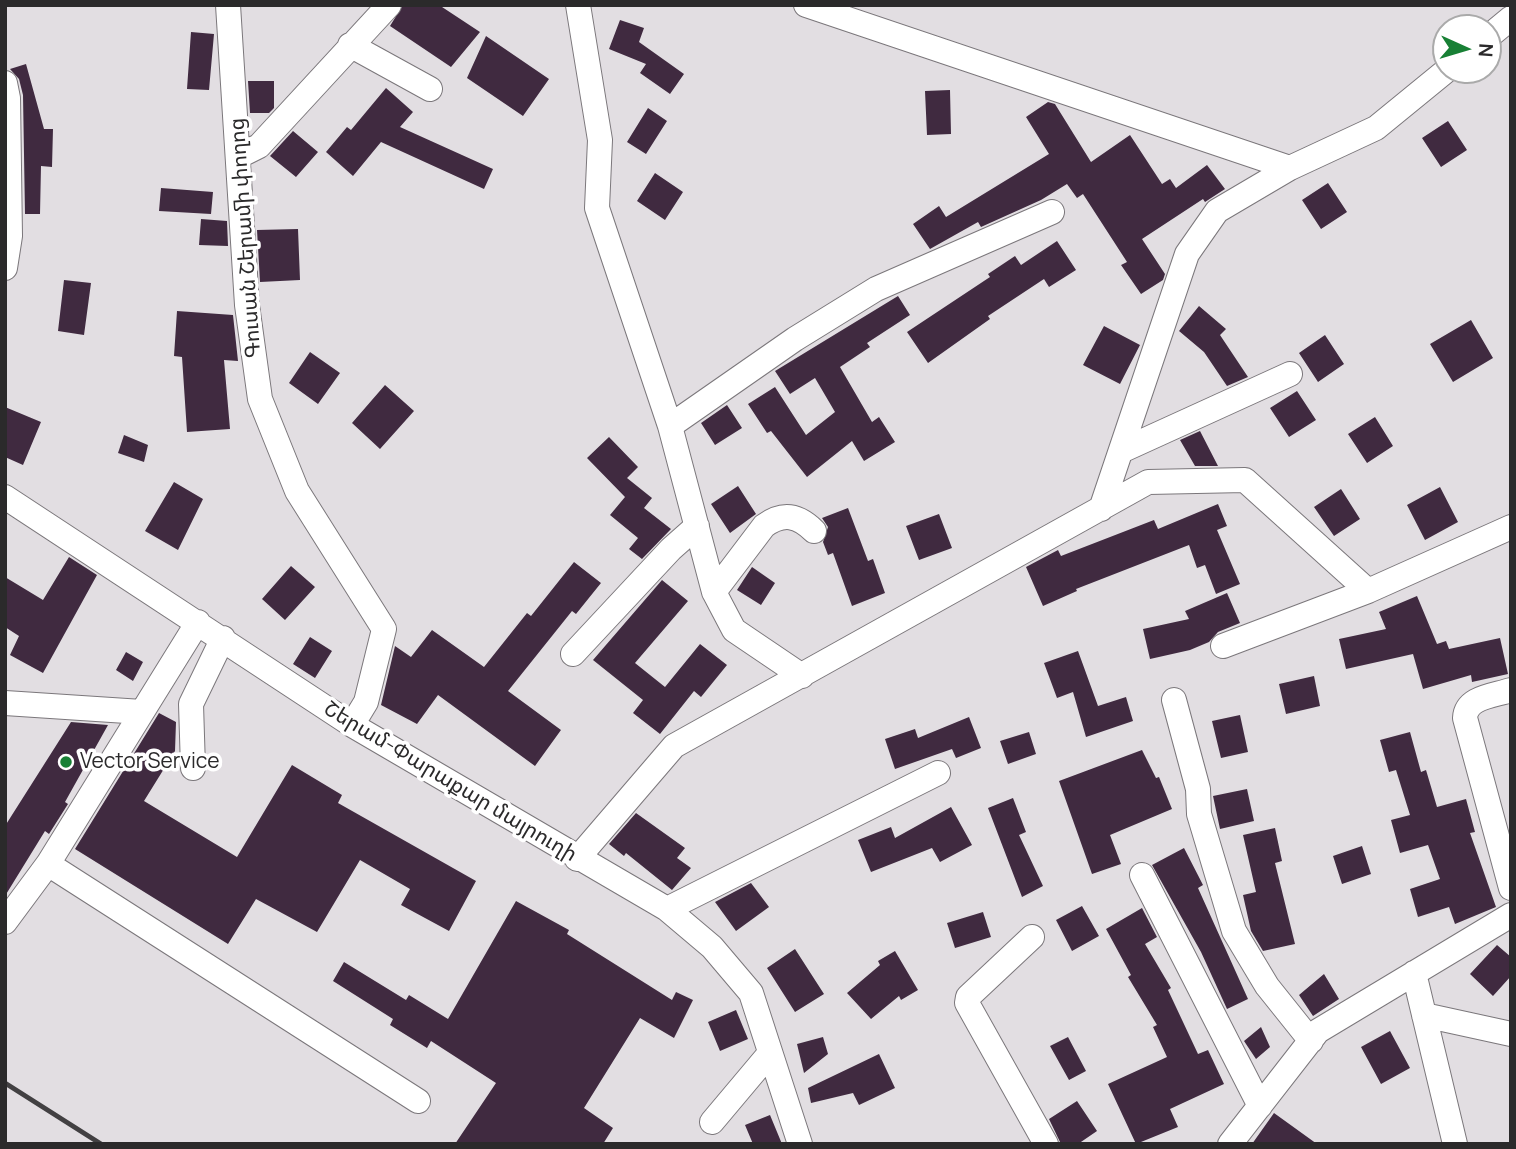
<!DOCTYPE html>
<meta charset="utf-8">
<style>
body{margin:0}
#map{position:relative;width:1516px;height:1149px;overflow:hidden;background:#e2dee2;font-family:Manrope,sans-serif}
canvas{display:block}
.frame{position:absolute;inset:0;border:7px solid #2b2a2b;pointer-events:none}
.north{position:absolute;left:1432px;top:14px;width:70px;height:70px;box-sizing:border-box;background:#fff;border:2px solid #aaa;border-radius:50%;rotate:94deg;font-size:19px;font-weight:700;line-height:28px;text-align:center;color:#2b2a2b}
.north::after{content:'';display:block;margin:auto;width:24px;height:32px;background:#188035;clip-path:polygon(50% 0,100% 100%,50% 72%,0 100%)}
</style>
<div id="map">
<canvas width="1516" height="1149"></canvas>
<div class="frame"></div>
<div class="north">N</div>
</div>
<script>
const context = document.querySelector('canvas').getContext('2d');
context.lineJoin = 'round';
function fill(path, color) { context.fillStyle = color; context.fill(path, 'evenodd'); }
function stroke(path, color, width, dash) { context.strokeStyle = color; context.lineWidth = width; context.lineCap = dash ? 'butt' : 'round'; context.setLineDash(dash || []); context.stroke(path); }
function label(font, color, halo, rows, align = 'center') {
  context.font = font + ' Manrope,"Noto Sans Armenian",sans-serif'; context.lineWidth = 7; context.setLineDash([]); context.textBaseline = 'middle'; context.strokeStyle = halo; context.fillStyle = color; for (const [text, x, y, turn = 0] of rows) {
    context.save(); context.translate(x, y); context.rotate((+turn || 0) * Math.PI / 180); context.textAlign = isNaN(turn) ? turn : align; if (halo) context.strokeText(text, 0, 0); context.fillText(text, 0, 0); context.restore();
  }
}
fill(new Path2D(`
 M403 5H439L480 32 451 67 390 26Z
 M620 20 644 28 639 42 684 74 670 94 640 73 646 64 609 49Z
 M191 32 214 34 209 90 187 89Z
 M486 36 549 79 523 116 467 78Z
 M26 64 44 129H53L52 167 41 166 40 214H25L23 95 19 79 10 69Z
 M248 81H274V108L269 113H250Z
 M386 88 413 112 400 127 493 169 484 189 381 142 353 176 326 152 347 127 351 130Z
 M950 90 951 134 927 135 925 91Z
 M1048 102 1055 104 1091 162 1130 135 1162 184 1170 179 1176 188 1207 165 1225 189 1205 202 1203 199 1142 239 1165 274 1163 280 1141 294 1121 265 1127 262 1083 194 1077 198 1067 184 1041 200 981 227 978 222 930 249 913 224 939 206 946 217 1049 154 1026 117Z
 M648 108 667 121 646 154 627 142Z
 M1448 121 1467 150 1441 167 1422 138Z
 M293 131 318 152 296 177 270 156Z
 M655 173 683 192 665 220 637 201Z
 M1328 183 1347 212 1321 229 1302 200Z
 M161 188 213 192 211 214 159 211Z
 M201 219 227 221 228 246 199 245Z
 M298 229 300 280 260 282 257 230Z
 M1057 241 1076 270 1049 287 1044 279 988 316 990 319 928 363 907 332 990 277 988 274 1015 256 1021 265Z
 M64 280 91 283 84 335 58 331Z
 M898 296 910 315 867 343 870 347 840 367 872 422 879 417 895 442 864 461 852 441 807 477 771 431 767 433 748 404 775 387 806 435 835 412 815 378 790 394 775 371Z
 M1199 306 1226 329 1220 335 1248 377 1227 386 1204 352 1179 331Z
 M177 311 233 315 238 361 224 360 230 429 187 432 182 357 174 356Z
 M1471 320 1493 358 1453 382 1430 344Z
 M1104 326 1140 345 1120 384 1083 365Z
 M1325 335 1344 364 1318 382 1299 353Z
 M310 352 340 373 318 404 289 383Z
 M385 385 414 411 380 449 352 423Z
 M1297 391 1316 420 1289 437 1270 408Z
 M727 405 742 428 715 445 701 423Z
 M5 407 41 422 23 465 5 457Z
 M1375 417 1393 446 1367 463 1348 434Z
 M1200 431 1218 466H1195L1180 440Z
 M124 435 148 445 144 462 118 453Z
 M609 437 638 467 627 478 652 498 644 508 671 529 642 559 629 549 638 538 610 515 625 497 587 458Z
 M174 482 203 499 178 550 145 531Z
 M738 486 756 514 730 533 711 504Z
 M1440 487 1458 522 1425 540 1407 505Z
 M1341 489 1360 519 1334 536 1314 507Z
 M1218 504 1227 526 1217 530 1240 584 1216 594 1205 565 1197 568 1189 545 1076 589 1077 591 1043 606 1026 567 1058 550 1061 556 1154 520 1158 529Z
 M848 508 868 561 873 559 885 593 852 606 833 553 828 555 823 542 828 527 822 518Z
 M939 514 952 548 919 560 906 526Z
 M69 557 97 575 43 673 10 655 19 636 5 627V577L43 600Z
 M574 562 601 583 576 614 572 611 508 691 561 730 535 766 438 695 417 724 381 705 395 646 411 657 432 630 484 667 527 613 531 616Z
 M291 566 315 587 285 620 262 599Z
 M752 567 775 583 761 605 737 590Z
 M662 580 688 601 635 663 665 687 700 644 727 665 701 697 694 691 660 734 633 713 643 700 593 660Z
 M1227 593 1240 623 1218 632 1209 642 1190 650 1150 659 1143 629 1189 619 1185 611Z
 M1417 596 1437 644 1446 641 1449 649 1500 638 1508 674 1472 682 1471 675 1423 689 1413 654 1346 669 1339 639 1386 629 1379 612Z
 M310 637 332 651 315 678 293 664Z
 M1078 651 1098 706 1126 697 1133 721 1086 737 1073 692 1057 698 1044 663Z
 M126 652 143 662 133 681 116 670Z
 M1314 676 1320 706 1286 714 1279 684Z
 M159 713 176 722 175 751 144 801 237 857 292 765 342 795 338 803 476 881 449 931 401 905 410 889 360 860 317 932 256 899 228 944 75 849Z
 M1240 715 1248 752 1221 758 1212 721Z
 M969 717 981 748 956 758 952 749 895 769 885 739 915 729 918 738Z
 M71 722 108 725 65 802 68 804 49 834 45 831 5 896V826Z
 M1029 732 1036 754 1008 764 1000 741Z
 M1410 732 1421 772 1426 770 1437 807 1466 799 1475 832 1470 833 1496 907 1455 924 1449 907 1418 917 1410 889 1440 879 1428 845 1400 853 1391 820 1410 815 1396 770 1389 772 1380 740Z
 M1142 750 1156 778 1159 777 1172 809 1110 835 1121 864 1092 874 1059 781Z
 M1247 789 1254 821 1220 829 1213 796Z
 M1013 798 1026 832 1019 835 1043 886 1022 897 988 808Z
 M951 807 972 845 940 862 932 848 871 872 858 840 891 827 895 838Z
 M636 813 685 848 677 858 691 868 672 890 626 853 624 856 609 844Z
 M1275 828 1282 861 1275 863 1295 944 1263 951 1251 931 1243 895 1256 892 1243 835Z
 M1362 846 1371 874 1342 884 1333 856Z
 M1184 848 1203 885 1198 888 1248 999 1227 1009 1201 952 1152 865Z
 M751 883 769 907 736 931 715 902Z
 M516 901 569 930 567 934 672 1000 676 992 693 1000 674 1038 640 1018 584 1108 613 1128 603 1144H455L496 1083 431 1041 427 1048 390 1025 393 1019 333 981 344 962 406 1000 409 995 448 1019Z
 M1082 906 1099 936 1072 951 1056 920Z
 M1142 908 1157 937 1145 944 1171 988 1168 990 1198 1054 1208 1050 1224 1084 1170 1109 1178 1127 1136 1144 1108 1084 1167 1057 1153 1027 1157 1025 1128 977 1131 975 1106 929Z
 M983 912 991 937 955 948 947 923Z
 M1497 945 1511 957V976L1493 996 1470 974Z
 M795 949 824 994 795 1012 767 968Z
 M895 951 918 990 901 1000 899 996 871 1019 847 993 880 965 878 961Z
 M1324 974 1339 999 1313 1016 1299 995Z
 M736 1010 748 1039 720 1051 708 1022Z
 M1261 1027 1270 1047 1256 1059 1244 1041Z
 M1390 1031 1410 1068 1381 1084 1361 1047Z
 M823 1037 828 1054 804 1073 797 1044Z
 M1068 1037 1086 1071 1069 1080 1050 1046Z
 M879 1054 895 1088 859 1105 853 1093 811 1103 808 1088Z
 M1077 1101 1097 1131 1078 1144H1061L1049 1119Z
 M1274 1113 1317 1144H1252Z
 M770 1115 782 1144H753L745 1125Z`), '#402a40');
const minor = new Path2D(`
 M228 5 247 305 260 399 297 491 384 629 366 702 352 725
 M578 5 600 140 597 208 670 426 714 592 734 630 802 676
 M806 5 1290 168 1376 128 1447 70
 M1488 37 1511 18
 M350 45 430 89
 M5 83 8 98 10 236 5 268
 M239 156 259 146 389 5
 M670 426 795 339 876 289 1052 212
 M1121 451 1290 374
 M5 497 352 725 667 909 712 947 751 993 800 1144
 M1101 509 1187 254 1217 211 1290 168
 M714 592 764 526C783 512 798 515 814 531
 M1223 646 1368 591
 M573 654 671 549 697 526
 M1511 690C1493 696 1466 697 1465 718L1511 888
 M1174 700 1198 789 1199 814 1234 931 1267 986 1311 1041
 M5 703 142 712
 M193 768 191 704 223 638
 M577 859 674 746 1148 482 1245 480 1368 591 1511 527
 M48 864 418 1101
 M1142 875 1260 1106
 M667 909 938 773
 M5 922 48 864 198 622
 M1032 937 968 997 967 1003 1046 1144
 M1414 973 1455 1144
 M1424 1015 1511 1034
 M712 1122 770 1053
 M1230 1144 1318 1031 1511 915`);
stroke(minor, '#7b777b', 26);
stroke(minor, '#fff', 24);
stroke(new Path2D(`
 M5 1083 101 1144`), '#424042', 5);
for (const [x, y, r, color] of [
 [66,762,7,"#188035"]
]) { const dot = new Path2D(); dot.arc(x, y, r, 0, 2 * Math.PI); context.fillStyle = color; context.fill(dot); stroke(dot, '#fff', 2.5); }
label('21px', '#2b2a2b', '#fff', [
 ["Գուսան Շերամի փողոց",246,238,-94],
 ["Շերամ-Փարաքար մայրուղի",450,782,31]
]);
label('21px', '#2b2a2b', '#fff', [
 ["Vector Service",80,762]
], 'left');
</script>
